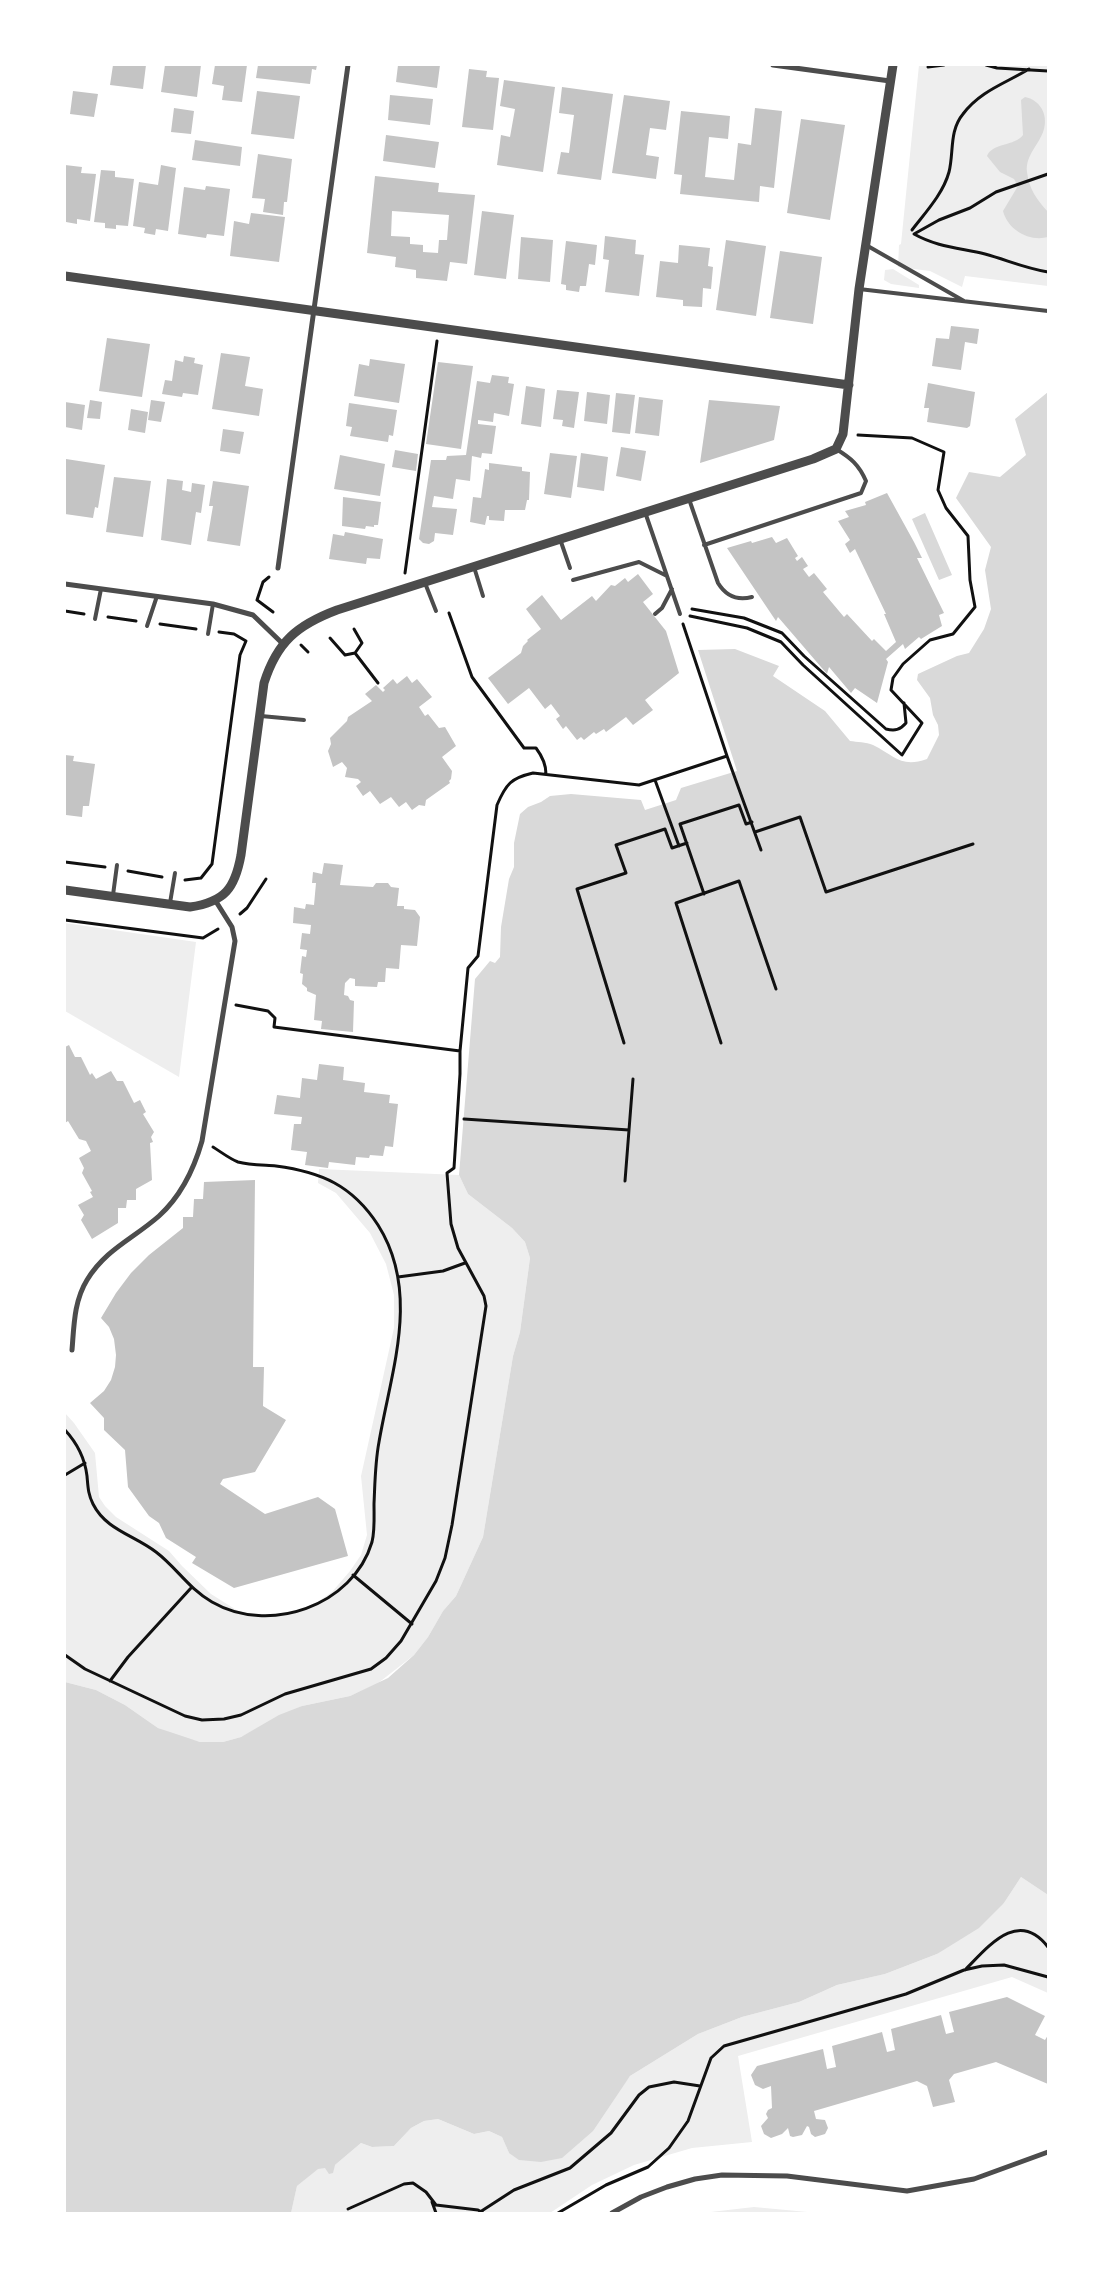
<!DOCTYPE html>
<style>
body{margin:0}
#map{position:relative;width:1113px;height:2278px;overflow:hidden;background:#fff;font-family:Quicksand,sans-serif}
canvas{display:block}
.frame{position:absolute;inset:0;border:66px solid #fff;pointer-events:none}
</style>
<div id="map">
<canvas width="1113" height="2278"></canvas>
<div class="frame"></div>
</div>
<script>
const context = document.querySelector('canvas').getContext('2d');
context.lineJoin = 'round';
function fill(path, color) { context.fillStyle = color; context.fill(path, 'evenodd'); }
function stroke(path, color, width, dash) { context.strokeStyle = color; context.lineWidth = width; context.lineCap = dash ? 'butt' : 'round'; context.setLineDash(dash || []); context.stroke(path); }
fill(new Path2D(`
 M919 65H1048V286L965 276 962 287 930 271 898 267 899 245 901 244Z
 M893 269 919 285V288L891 284 884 280 885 270Z
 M65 923 196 942 179 1077 65 1011Z
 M319 1169 459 1175 468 1194 512 1228 525 1242 530 1258 520 1332 513 1356 483 1537 456 1596 443 1611 428 1637 414 1655 377 1684 350 1696 302 1706 241 1737 223 1742H200L180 1737 158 1728 125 1705 96 1690 65 1682V1413L74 1423 95 1453 99 1497 105 1506 116 1517 169 1551 182 1566 211 1594 238 1611 264 1616 291 1613 316 1603 332 1592 350 1571 361 1555 367 1535 361 1476 394 1328V1295L386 1264 370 1233 336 1193 318 1183Z
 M1021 1877 1048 1895V1993L1012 1977 738 2056 752 2142 692 2148 634 2165 592 2185 550 2213H291L297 2186 318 2168 335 2165 361 2143 372 2147 394 2146 411 2128 424 2121 438 2119 474 2134 489 2131 502 2137 509 2153 614 2097 630 2076 698 2034 742 2017 799 2002 837 1985 885 1974 937 1954 1004 1903Z
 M754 2207 818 2213H702Z`), '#eee');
fill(new Path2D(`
 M1025 97C1040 100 1048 114 1044 129 1040 144 1025 155 1027 172 1029 189 1037 200 1048 212V237C1029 242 1008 230 1003 211L1018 186 1014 179 1000 172 987 156C992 143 1015 146 1023 135L1021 100Z
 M1048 392V1895L1021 1877 1004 1903 979 1928 937 1954 885 1974 837 1985 799 2002 742 2017 698 2034 630 2076 593 2131 562 2158 541 2162 519 2160 509 2153 502 2137 489 2131 474 2134 438 2119 424 2121 411 2128 394 2146 372 2147 361 2143 335 2165 333 2173 329 2174 325 2168 318 2169 297 2186 291 2213H65V1682L96 1690 125 1705 158 1728 200 1742H223L241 1737 279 1715 302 1706 350 1696 388 1678 414 1655 428 1637 443 1611 456 1596 483 1537 513 1356 520 1332 530 1258 525 1242 512 1228 468 1194 459 1175 475 979 490 961 495 963 500 957 501 927 509 879 514 867V843L520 814 528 807 541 802 550 796 571 794 641 800 645 810 676 800 681 788 737 771 698 650 735 649 779 666 773 676 825 711 850 741C857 742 866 742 873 745 895 756 901 768 927 759L939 735 938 725 933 715 930 698 917 680 918 674 957 656 969 653 984 629 991 609 985 570 991 547 956 498 969 472 1000 477 1026 455 1015 419Z
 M925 513 952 575 939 580 912 519Z`), '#d9d9d9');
fill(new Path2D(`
 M113 65H146L143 89 110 85Z
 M165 65H201L197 97 161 92Z
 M215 65H247L242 102 222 100 224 86 212 84Z
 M258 65H317L316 70 312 69 310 84 256 78Z
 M398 65H440L437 88 396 82Z
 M469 69 487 71 486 77 499 78 493 130 462 127Z
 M504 80 555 87 543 172 497 165 501 135 510 137 515 109 500 106Z
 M562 87 613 94 601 180 557 174 561 152 569 153 574 115 559 113Z
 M73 91 98 94 94 117 70 114Z
 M257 91 300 96 294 139 251 134Z
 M390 95 433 99 430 125 388 120Z
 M624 95 670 101 666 130 650 128 646 155 659 157 656 179 612 173Z
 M174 108 194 111 191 134 171 132Z
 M755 108 782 111 774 188 760 186 759 202 680 194 682 175 674 174 681 111 730 116 728 139 709 137 705 177 734 180 738 143 751 145Z
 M801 119 845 125 830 220 787 213Z
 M386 135 439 142 435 168 383 161Z
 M195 140 242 147 240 166 192 160Z
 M258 154 292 159 287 202H284L283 215 263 212 265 199 252 198Z
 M65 165 82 167 81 173 96 174 90 221 77 219V224L66 222Z
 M161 165 176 168 168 231 156 229 155 235 144 233 145 228 133 226 139 182 158 185Z
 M101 170 115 171V177L134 179 128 226 116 225V229L105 228V223L94 222Z
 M375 176 439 183 438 192 475 195 467 264 450 262 447 281 416 278V270L395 267 396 257 367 253ZM392 211 449 215 447 240H439L438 253 423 252V245L410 244V237L391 236Z
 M206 186 230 189 224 236 207 234 206 238 178 234 184 187 205 190Z
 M482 211 514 215 506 279 474 275Z
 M251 213 285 217 279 262 230 256 234 221 249 224Z
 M605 236 636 240 635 254 644 255 639 296 605 292 609 260 603 259Z
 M521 237 553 240 550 282 518 279Z
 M726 240 766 246 756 316 716 310Z
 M566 241 597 245 595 265 589 264 586 286H580L579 292 566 290V285L561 284Z
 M679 245 710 248 708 266 713 267 711 289 703 288 702 307 683 306V300L656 297 660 261 678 263Z
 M780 251 822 257 813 324 770 318Z
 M951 326 979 329 977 344 965 342 961 370 932 366 936 338 949 339Z
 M107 338 150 344 142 397 99 391Z
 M221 353 250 357 245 386 263 389 259 416 212 409Z
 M184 356 195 358 194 363 203 365 198 395 183 393 182 397 162 394 165 380 172 381 175 360 183 362Z
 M370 359 405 364 399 403 354 396 359 364 369 366Z
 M438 362 473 366 461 449 426 444Z
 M492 375 509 377 508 383 514 384 509 416 494 413 493 422 478 420V424L496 426 492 454 482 453 481 458 472 456 470 481 456 479 453 499 434 496 432 507 457 509 453 535 435 533 434 541 429 544 423 543 419 539 431 460H446L447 456 466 455 477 381 490 383Z
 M928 383 975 392 970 426 967 428 927 422 929 408H924Z
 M526 386 545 389 541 427 521 424Z
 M557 390 579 392 574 428 562 426 563 420 553 419Z
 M587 392 610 395 607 424 584 421Z
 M616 393 635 395 630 434 612 432Z
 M639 397 663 400 659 436 635 433Z
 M90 400 102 402 100 419 87 418Z
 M151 400 165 402 161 422 148 420Z
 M709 400 780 406 774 440 700 463Z
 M65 402 85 405 82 430 65 427Z
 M349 403 397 410 393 436 389 435 388 442 350 436 352 427 346 426Z
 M131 409 148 412 145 433 128 430Z
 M223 429 244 432 240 454 220 451Z
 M621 447 646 451 641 481 616 476Z
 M395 450 418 454 416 471 392 467Z
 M550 453 577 456 571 498 544 494Z
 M581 453 608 457 604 491 577 487Z
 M340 455 385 464 380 496 334 489Z
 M66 459 105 465 98 508 95 507 93 518 65 514Z
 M489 463 522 467V471L530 472 529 500H527L525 510H505L504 521 489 520V516H487L485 525 470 522 473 497 481 498 485 469 489 470Z
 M114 477 151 481 143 537 106 532Z
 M167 479 183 481 182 490 191 492 192 483 205 485 201 513 196 512 191 545 161 540Z
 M213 481 249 486 240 546 207 541 213 506H209Z
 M887 493 914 542 922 558H917L944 613 939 615 942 626 921 639 919 637 905 649 903 644 886 659 888 662 877 703 855 688 851 693 829 667 827 674 778 617 776 621 727 548 751 541 752 543 772 537 776 543 787 538 798 556 795 558 797 561 802 557 808 566 803 569 809 577 814 573 827 589 823 592 844 617 847 614 872 641 874 639 886 651 896 642 884 614H886L855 549 850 553 845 544 850 540 838 521 849 517 845 511 866 505 865 502Z
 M343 497 381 502 378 525H374V527L366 526 365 529 342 526Z
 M345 532 383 539 380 559 367 558 366 564 329 559 333 534 344 536Z
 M638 574 653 594 643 602 666 631 679 673 645 700 653 710 633 725 626 717 606 732 604 729 596 734 594 732 584 740 581 737 577 740 566 726 563 729 556 719 560 716 551 704 545 709 529 688 508 704 488 678 521 653 523 646 528 641 527 640 541 629 526 609 542 595 561 620 592 596 596 601 611 585 615 586 625 578 628 582Z
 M407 676 412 683 417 679 432 697 419 707 425 716 428 714 439 728 445 727 456 746 442 757 452 771 451 779 449 781 450 783 426 800 425 806 419 805 412 810 406 802 399 807 391 797 380 804 370 791 363 796 356 786 361 782 358 779 345 777 347 768 342 762 333 767 328 751 331 744 330 738 347 721 348 717 372 701 365 694 376 685 383 692 385 690 383 688 393 679 397 684Z
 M65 755 74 756 73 761 95 764 89 806H83L82 817 66 815Z
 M324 863 343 865 340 885 373 887 376 883H388L391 887 399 888 397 906H404V909L415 910 420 917 417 946 401 945 399 969 386 968 385 982H378L377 987 355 986V979L350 978 345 983 344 995 348 996 350 1000 354 1001 353 1032 321 1029 322 1021 314 1020 316 995 307 991V988L302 984 303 974 300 973 302 956 306 957 307 950 300 949 302 933 310 934 311 925 293 923 294 907 305 909 306 904 314 905 316 883H312L313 872 322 874Z
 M69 1045 75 1057H81L90 1075 92 1073 96 1079 111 1071 117 1081H123L134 1103 140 1100 146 1112 143 1114 154 1132 151 1137 153 1142 150 1143 152 1180 136 1189V1200H127L126 1208H118V1223L92 1239 81 1220 84 1215 78 1205 93 1197 90 1192 92 1191 82 1173 84 1168 79 1158 91 1151 86 1141 79 1139 68 1121 65 1123V1047Z
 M319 1064 344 1067 343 1080 365 1083 364 1092 390 1095 389 1103 398 1104 393 1147 385 1146 383 1156 370 1155 369 1158 356 1157 355 1165 329 1162 328 1168 305 1165 307 1152 291 1150 294 1124H301L302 1117 274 1114 277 1095 300 1098 302 1078 317 1080Z
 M255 1180 253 1367H264L263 1406 286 1420 255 1472 223 1479 220 1484 265 1514 318 1497 335 1509 348 1556 234 1588 192 1563 196 1557 166 1538 159 1523 149 1516 128 1487 125 1450 104 1430V1418L90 1403 104 1391 111 1380 115 1367 116 1355 114 1339 109 1327 101 1318 116 1293 131 1273 149 1255 183 1228V1217H193L194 1199H203L204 1182Z
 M1007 1997 1045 2016 1035 2035 1045 2040 1048 2035V2084L996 2062 954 2074 949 2080 955 2102 933 2107 927 2086 917 2081 814 2111 816 2119 825 2120 828 2128 825 2134 815 2137 811 2134 809 2127 807 2126 802 2135 793 2137 790 2136 788 2128 782 2134 771 2138 764 2134 761 2126 768 2118 766 2114 768 2110 772 2108 771 2086 763 2089 755 2085 751 2075 757 2066 823 2049 827 2069 836 2067 832 2046 882 2032 887 2052 895 2050 891 2029 941 2015 946 2034 954 2032 949 2012Z`), '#c4c4c4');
stroke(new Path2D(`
 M986 65 997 68 1048 71
 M928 67 944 65
 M1048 174 996 192 970 208 939 220 914 234C937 247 960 248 985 254 1007 260 1024 268 1048 272
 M912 230C925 213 943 194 949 172 954 152 949 131 963 114 980 91 1006 83 1029 69
 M405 573 437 341
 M257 600 273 612
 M257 600 263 582 269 577
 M692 609 744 618 782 633 804 656 886 729C895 731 900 730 906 723L904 703
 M65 611 84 614
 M449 613 472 677 524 748H536C542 756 546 764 546 774
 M690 616 747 628 781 642 803 665 902 755 922 723 891 690 893 678 903 664 930 640 953 634 975 607 970 580 968 536 946 508 938 490 944 452 912 438 858 435
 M108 617 136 621
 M160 624 196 629
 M354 629 362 643 355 653
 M330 638 345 655 355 653 378 683
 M301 645 308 652
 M727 756 761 850
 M655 780 679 846
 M755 832 800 817 826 892 973 844
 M65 862 105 867
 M128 871 162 877
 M185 880 201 878 212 864 240 655 246 641 234 634 219 632
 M704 894 680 824 739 805 746 824 752 822
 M240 914 247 908 266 879
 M65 920 203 938 218 929
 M236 1005 268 1011 275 1018 274 1027 460 1051
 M624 1043 577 889 626 873 616 845 665 829 672 848 687 843
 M721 1043 676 903 739 881 776 989
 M464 1119 629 1130
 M625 1181 633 1079
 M398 1277 443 1271 465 1263
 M65 1430C77 1443 85 1459 87 1476 88 1487 88 1494 93 1504 106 1530 134 1535 156 1552 176 1567 189 1589 212 1602 269 1635 353 1606 372 1542 375 1530 374 1516 374 1504 375 1483 375 1463 379 1442 391 1371 421 1293 378 1225 352 1185 321 1172 276 1166 264 1165 249 1165 238 1162 230 1159 221 1152 213 1147
 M65 1475 85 1463
 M353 1575 412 1624
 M65 1655 85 1669 185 1716 202 1720 224 1719 241 1715 285 1694 371 1669 386 1658 401 1641 436 1581 445 1558 452 1525 486 1306 484 1296 458 1248 451 1224 447 1173 454 1168 460 1074V1051L468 968 478 956 497 805C506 784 511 778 533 773L639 785 727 756 683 624
 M110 1681 128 1657 191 1588
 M965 1970C988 1947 1018 1908 1048 1947
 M432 2202 436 2213
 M348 2209 404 2184 413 2183 426 2192 436 2205 478 2210 483 2213
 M480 2212 514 2190 570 2168 611 2133 639 2095 649 2087 674 2082 700 2086
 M558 2213 606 2185 648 2167 669 2148 688 2121 711 2058 724 2046 906 1994 964 1970 982 1966 1004 1965 1048 1977`), '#111', 3);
stroke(new Path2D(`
 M866 245 964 301
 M859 289 1048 311
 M689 499 718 583C726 596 737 601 752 597
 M645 512 680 614
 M560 539 570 568
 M704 545 861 493 866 481C859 465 851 458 836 449
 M474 567 483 596
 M573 580 639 562 667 576
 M425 583 436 611
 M655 614 662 608 672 589
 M95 619 101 589
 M147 626 157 596
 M208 634 213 604
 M261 716 304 720
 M113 895 117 865
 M170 903 175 873`), '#4c4c4c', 4);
stroke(new Path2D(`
 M773 65 890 81
 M278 568 348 65
 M65 584 213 604 253 615 282 643
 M72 1350C74 1326 74 1301 87 1280 106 1249 133 1239 159 1216 181 1196 194 1169 202 1141L235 941 232 927 215 900
 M612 2213 641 2197 667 2187 695 2179 722 2175 787 2176 907 2191 974 2179 1048 2152`), '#4c4c4c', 5);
stroke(new Path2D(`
 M65 276 849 385
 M65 890 190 907C225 902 235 888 241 855L264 683C277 642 297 625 337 610L813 459 836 449 843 434 859 289 893 65`), '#4c4c4c', 9);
</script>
